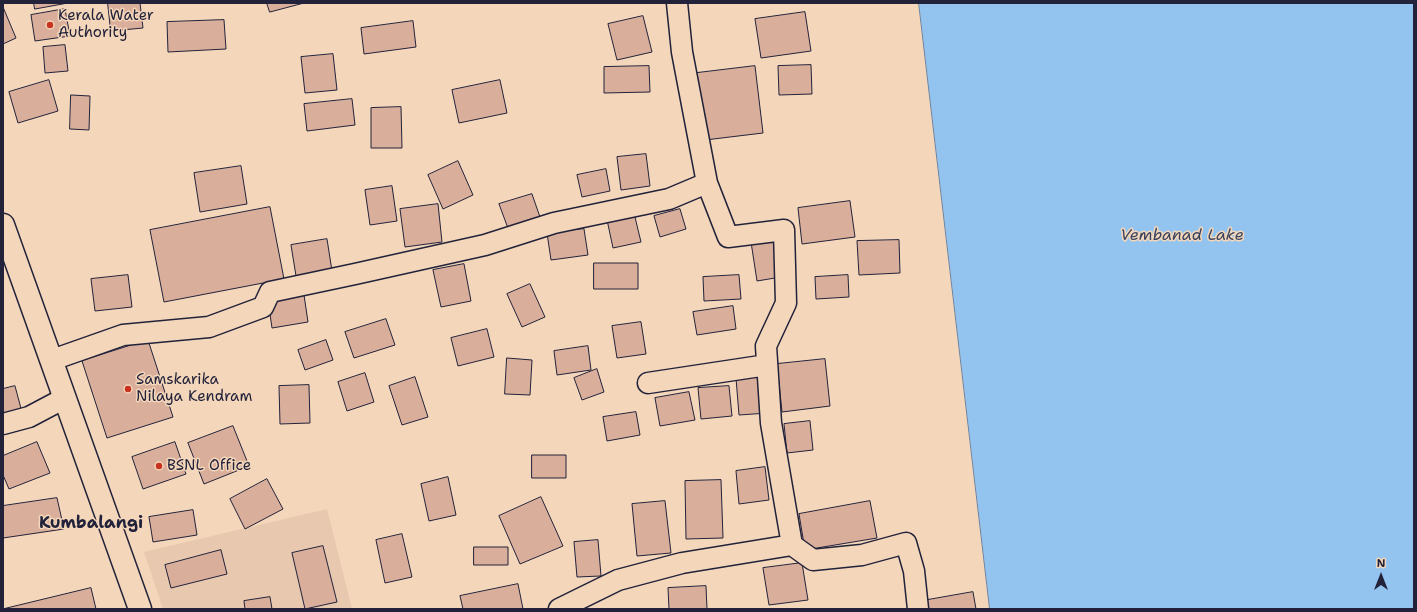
<!DOCTYPE html>
<style>
body{margin:0}
#map{position:relative;width:1417px;height:612px;overflow:hidden;background:#f4d7ba;font-family:"Shantell Sans",sans-serif}
canvas{display:block}
.frame{position:absolute;inset:0;border:4px solid #22223b;pointer-events:none}
.north{position:absolute;left:1361px;top:556px;width:40px;height:40px;-webkit-text-stroke:3px #f4d7ba;paint-order:stroke;rotate:0deg;font-size:11px;font-weight:700;line-height:16px;text-align:center;color:#22223b}
.north::after{content:'';display:block;margin:auto;width:14px;height:18px;background:#22223b;clip-path:polygon(50% 0,100% 100%,50% 72%,0 100%)}
</style>
<div id="map">
<canvas width="1417" height="612"></canvas>
<div class="frame"></div>
<div class="north">N</div>
</div>
<script>
const context = document.querySelector('canvas').getContext('2d');
context.lineJoin = 'round';
function fill(path, color) { context.fillStyle = color; context.fill(path, 'evenodd'); }
function stroke(path, color, width, dash) { context.strokeStyle = color; context.lineWidth = width; context.lineCap = dash ? 'butt' : 'round'; context.setLineDash(dash || []); context.stroke(path); }
function label(font, color, halo, rows, align = 'center') {
  context.font = font + ' "Shantell Sans",sans-serif'; context.lineWidth = 3; context.setLineDash([]); context.textBaseline = 'middle'; context.strokeStyle = halo; context.fillStyle = color; for (const [text, x, y, turn = 0] of rows) {
    context.save(); context.translate(x, y); context.rotate((+turn || 0) * Math.PI / 180); context.textAlign = isNaN(turn) ? turn : align; if (halo) context.strokeText(text, 0, 0); context.fillText(text, 0, 0); context.restore();
  }
}
fill(new Path2D(`
 M327 509 352 609H163L144 552Z`), '#e8c8ae');
const water = new Path2D(`
 M919 3H1414V609H990Z`);
fill(water, '#93c4ef');
stroke(water, '#6683a7', 1);
const building = new Path2D(`
 M34 3H68L35 9Z
 M108 3H140L143 28 111 31Z
 M267 3H304L270 12Z
 M3 7 16 38 3 44Z
 M65 9 70 36 35 41 31 15Z
 M805 12 811 51 761 58 755 19Z
 M643 16 652 52 617 60 608 24Z
 M224 20 226 49 168 52 167 22Z
 M413 21 416 47 364 54 361 28Z
 M65 45 68 71 45 73 43 47Z
 M333 54 337 90 305 93 301 57Z
 M811 65 812 94 779 95 778 66Z
 M649 66 650 92 604 93V67Z
 M755 66 763 133 705 140 697 73Z
 M49 80 58 111 18 123 9 92Z
 M500 80 507 113 459 123 452 90Z
 M71 95 90 96 89 130 70 129Z
 M352 99 355 125 307 131 304 104Z
 M401 107 402 148H371V108Z
 M646 154 650 186 621 190 617 157Z
 M458 161 473 195 443 209 428 175Z
 M241 166 247 204 200 212 194 173Z
 M606 169 610 191 582 197 577 175Z
 M392 186 397 221 370 225 365 190Z
 M532 194 541 220 509 231 499 204Z
 M850 201 855 237 802 244 798 208Z
 M438 204 442 242 405 247 400 209Z
 M270 207 284 279 164 302 150 230Z
 M633 209 641 242 613 248 606 215Z
 M680 209 686 229 660 237 654 216Z
 M584 229 588 255 551 260 547 233Z
 M327 239 332 271 296 276 291 245Z
 M776 239 781 277 757 281 751 242Z
 M899 240 900 273 859 275 857 241Z
 M594 263H638V289H594Z
 M464 264 471 301 441 307 433 270Z
 M128 275 132 307 95 311 91 279Z
 M739 275 741 299 704 301 703 277Z
 M848 275 849 297 816 299 815 277Z
 M530 284 545 317 522 327 507 294Z
 M304 295 308 322 272 328 268 300Z
 M733 306 736 329 697 335 693 312Z
 M386 319 395 345 354 358 345 332Z
 M641 322 646 354 617 358 612 326Z
 M487 329 494 357 458 366 451 338Z
 M148 340 173 417 107 438 82 361Z
 M326 340 333 360 305 370 298 350Z
 M588 346 591 370 557 375 554 351Z
 M507 358 532 360 530 395 505 394Z
 M825 359 830 406 782 412 777 364Z
 M597 369 604 392 582 400 574 378Z
 M365 373 374 402 347 411 338 382Z
 M765 376 768 413 739 415 736 378Z
 M415 377 428 417 402 425 389 386Z
 M309 385 310 423 280 424 279 386Z
 M15 386 23 416 3 421V389Z
 M729 386 732 416 701 419 698 388Z
 M689 392 695 420 660 426 655 398Z
 M636 412 640 435 607 441 603 417Z
 M810 421 813 450 787 453 784 424Z
 M233 426 249 466 204 484 188 443Z
 M37 442 50 473 9 489 3 475V456Z
 M175 442 186 474 143 489 132 457Z
 M532 455H566V478H532Z
 M765 467 769 500 739 504 736 471Z
 M448 477 456 515 429 521 421 484Z
 M267 479 283 509 245 529 230 499Z
 M721 480 723 538 686 539 685 481Z
 M541 497 563 546 520 564 499 516Z
 M57 498 64 529 3 538V506Z
 M665 501 671 553 637 556 632 504Z
 M870 501 877 538 805 550 799 514Z
 M193 510 197 535 153 542 149 517Z
 M402 534 412 577 385 583 376 540Z
 M598 540 601 576 577 577 574 542Z
 M323 546 337 602 305 609 292 553Z
 M474 547H508V565H474Z
 M221 550 227 574 171 588 165 565Z
 M802 563 808 600 769 605 763 568Z
 M518 584 523 609H463L460 596Z
 M706 586 707 609H669L668 588Z
 M91 588 96 609H3Z
 M973 592 976 609H923L922 601Z
 M270 597 272 609H245L244 601Z`);
fill(building, '#d9ae9a');
stroke(building, '#22223b', 1);
const minor = new Path2D(`
 M677 3 682 52 707 183
 M52 360 123 335 209 327 263 307 270 292 355 274 485 245 554 223 669 199 707 183 728 237 784 230 786 303 766 346 771 423 792 545 682 563 618 580 559 609
 M648 383 767 365
 M3 424 29 417 65 398
 M792 545 813 560 862 555 906 543 914 571 918 609`);
const secondary = new Path2D(`
 M3 225 140 609`);
stroke(minor, '#22223b', 23);
stroke(secondary, '#22223b', 25);
stroke(minor, '#f4d7ba', 20);
stroke(secondary, '#f4d7ba', 22);
for (const [x, y, r, color] of [
 [50,25,4,"#c8321e"],
 [128,389,4,"#c8321e"],
 [159,466,4,"#c8321e"]
]) { const dot = new Path2D(); dot.arc(x, y, r, 0, 2 * Math.PI); context.fillStyle = color; context.fill(dot); stroke(dot, '#f4d7ba', 1.5); }
label('15px', '#22223b', '#f4d7ba', [
 ["Kerala Water",58,16],
 ["Authority",58,33],
 ["Samskarika",136,380],
 ["Nilaya Kendram",136,397],
 ["BSNL Office",167,466]
], 'left');
label('italic 16px', '#39425f', '#f4d7ba', [
 ["Vembanad Lake",1182,236]
]);
label('bold 17px', '#22223b', '#f4d7ba', [
 ["Kumbalangi",91,524]
]);
</script>
